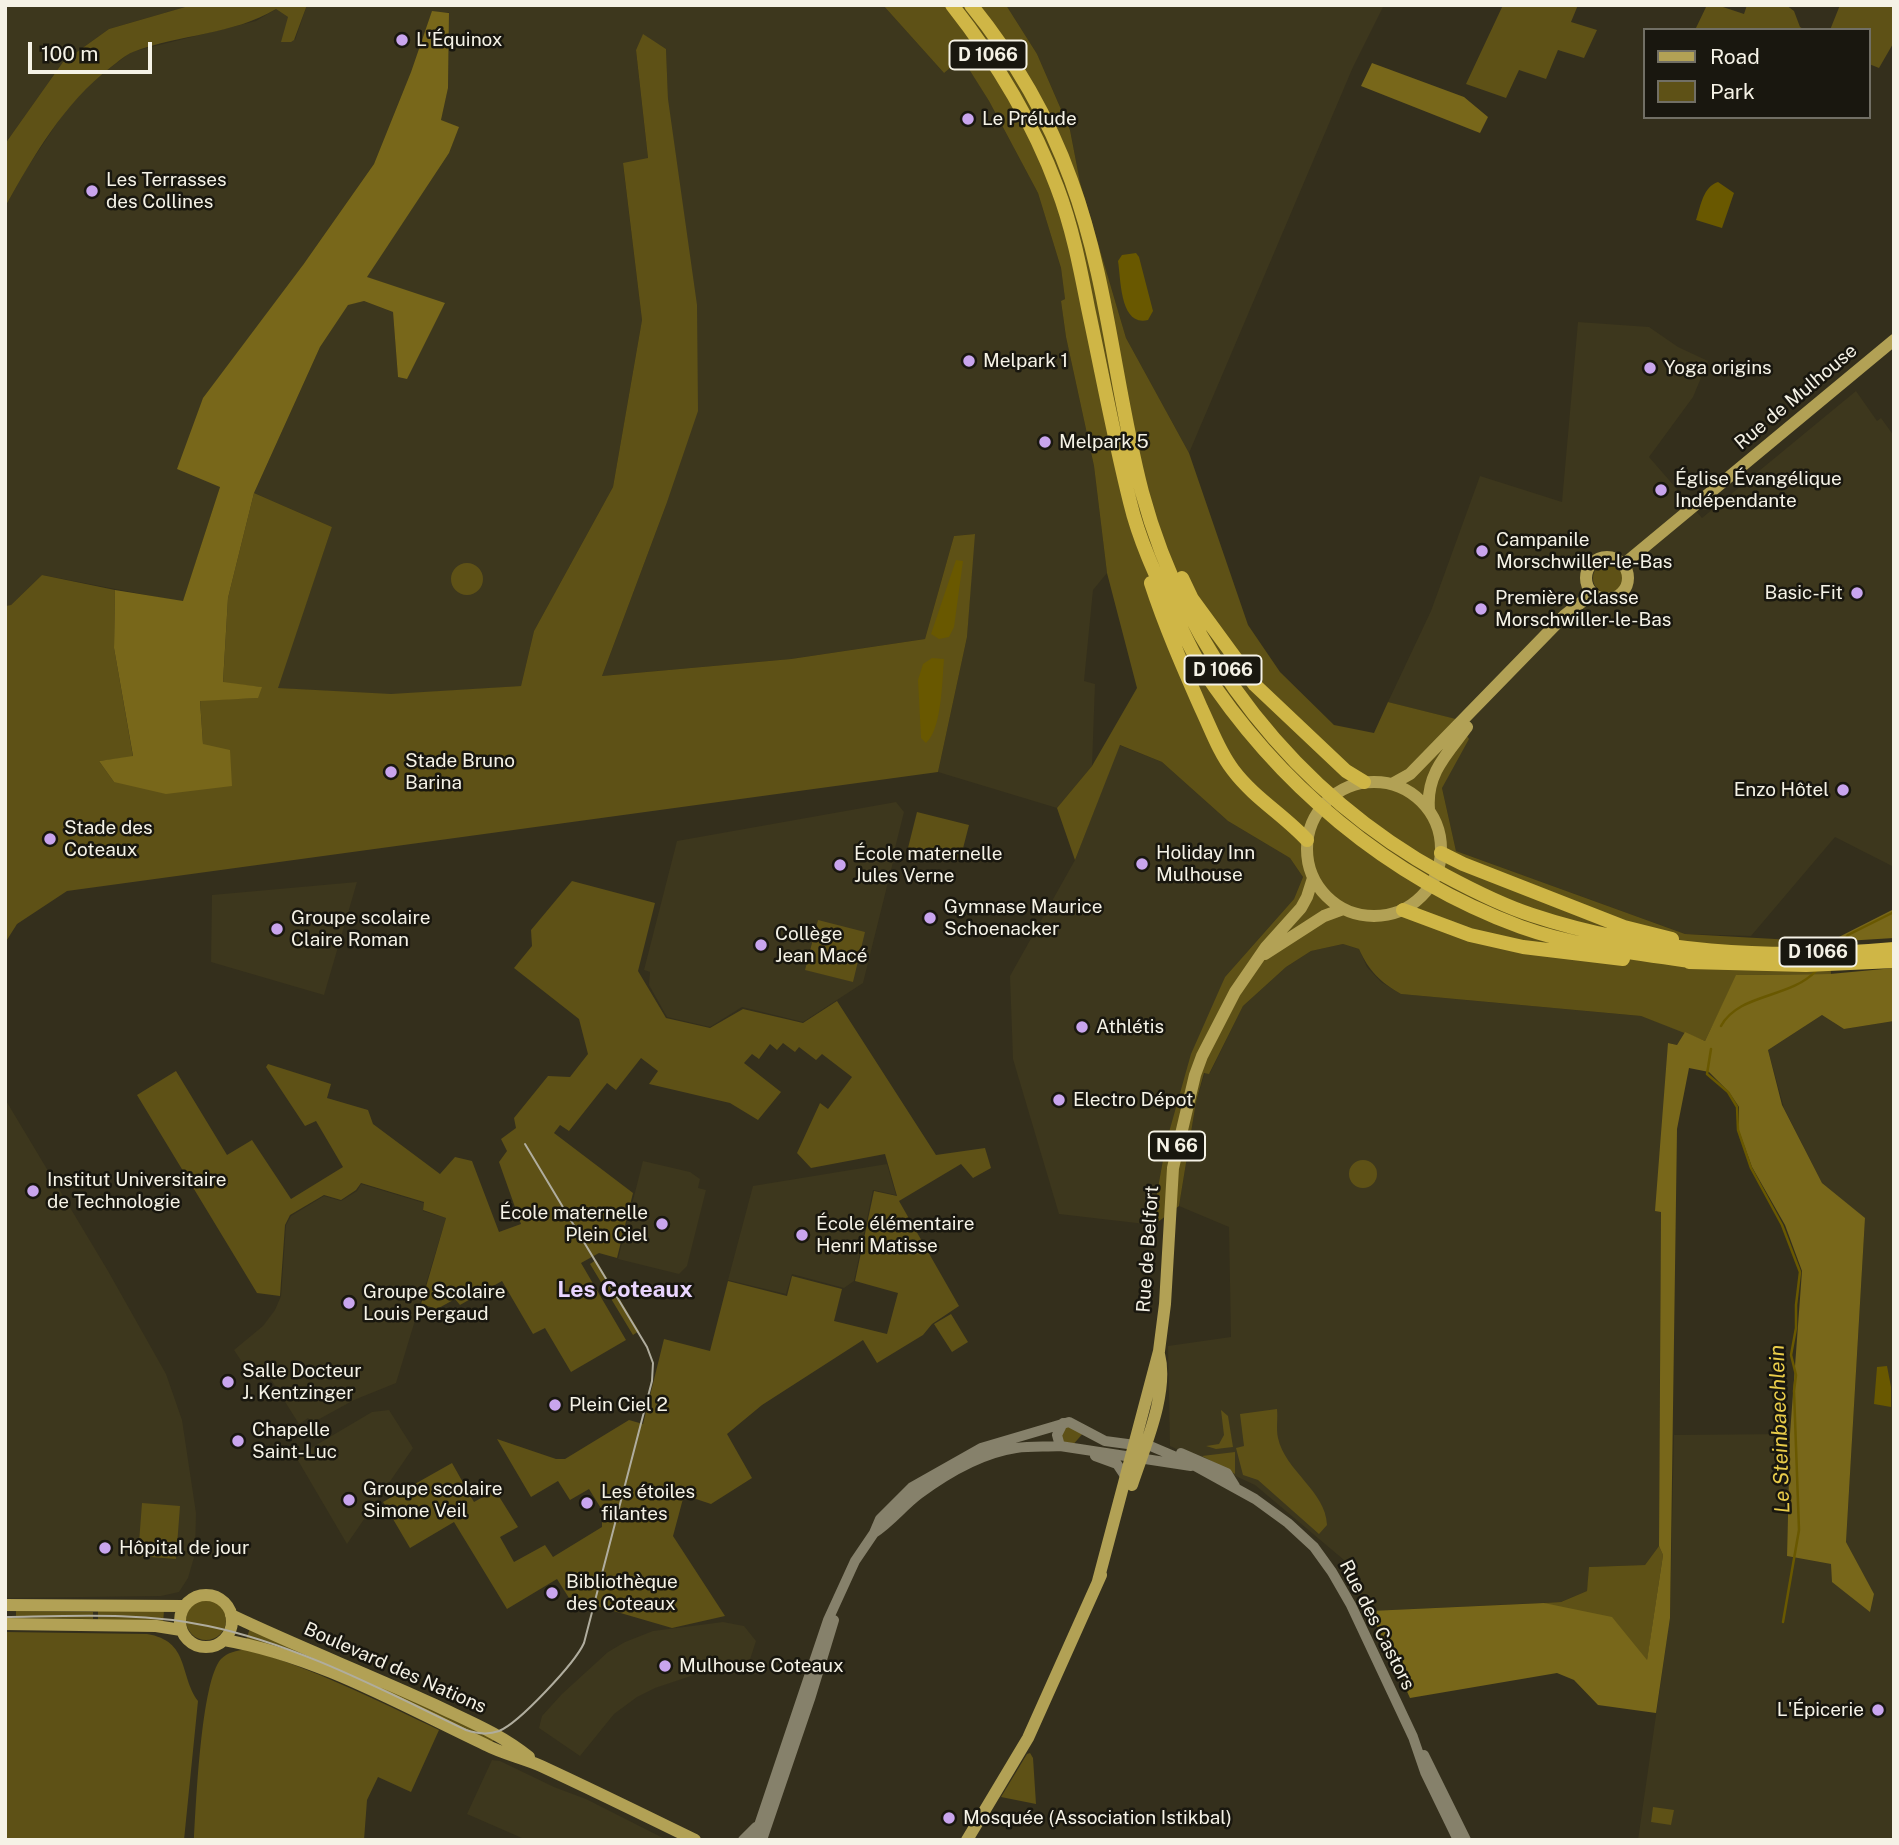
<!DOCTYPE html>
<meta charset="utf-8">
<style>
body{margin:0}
#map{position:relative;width:1899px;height:1845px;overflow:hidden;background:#342f1c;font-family:"Public Sans",sans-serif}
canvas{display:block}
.frame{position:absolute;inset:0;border:7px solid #f5f2e6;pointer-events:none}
.legend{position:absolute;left:1643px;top:28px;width:228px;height:91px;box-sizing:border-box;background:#19170f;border:2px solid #716f65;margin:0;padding:9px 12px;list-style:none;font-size:21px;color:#f5f2e6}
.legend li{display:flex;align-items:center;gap:14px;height:35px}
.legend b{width:35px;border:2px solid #716f65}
.scale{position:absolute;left:28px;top:42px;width:124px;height:32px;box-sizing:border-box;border:4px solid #f5f2e6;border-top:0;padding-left:9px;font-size:21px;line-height:24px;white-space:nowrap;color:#f5f2e6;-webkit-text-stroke:5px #19170f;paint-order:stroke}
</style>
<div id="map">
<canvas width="1899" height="1845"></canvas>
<div class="frame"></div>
<ul class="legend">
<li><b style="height:9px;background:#b2a155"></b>Road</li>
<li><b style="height:19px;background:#5e5116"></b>Park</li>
</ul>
<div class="scale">100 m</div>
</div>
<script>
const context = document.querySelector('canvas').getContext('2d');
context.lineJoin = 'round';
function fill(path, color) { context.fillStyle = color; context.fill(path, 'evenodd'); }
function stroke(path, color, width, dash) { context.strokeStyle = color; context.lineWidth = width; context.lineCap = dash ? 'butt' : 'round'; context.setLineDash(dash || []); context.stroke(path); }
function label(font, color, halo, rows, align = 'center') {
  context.font = font + ' "Public Sans",sans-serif'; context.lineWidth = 5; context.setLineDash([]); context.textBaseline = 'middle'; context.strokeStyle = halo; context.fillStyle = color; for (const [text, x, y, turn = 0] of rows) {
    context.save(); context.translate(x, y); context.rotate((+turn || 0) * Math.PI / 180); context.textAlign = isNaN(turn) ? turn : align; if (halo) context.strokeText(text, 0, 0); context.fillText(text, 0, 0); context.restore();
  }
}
fill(new Path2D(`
 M5 5H192L109 29 63 62 5 144Z
 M307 5H883L944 73 962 57 989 101 1038 193 1061 268 1065 299 1061 301 1066 337 1094 466 1107 573 1093 590 1084 681 1095 684 1092 766 1057 808 938 772 967 637 974 534 954 536 925 639 791 659 602 676 666 505 668 99 666 49 643 35 636 50 648 159 623 164 642 320 613 487 534 631 521 686 391 695 277 688 332 527 254 493 320 347 348 304 364 301 393 312 398 377 445 304 366 277 449 153 458 128 441 120 448 88 449 12H432L411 72 374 164 303 265 220 487 183 602 42 575 11 605 5 606V207L25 171 65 111 93 81 131 52 256 21 276 9 288 17 295 40Z
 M1006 5H1384L1353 67 1189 453 1126 338 1080 182 1070 130 1037 54Z
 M1578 322 1649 327 1678 347 1708 361 1693 397 1649 457 1702 518 1856 391 1877 421 1881 418 1894 436V867L1835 837 1751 936 1685 934 1456 851 1442 788 1456 719 1388 702 1431 611 1480 476 1562 502Z
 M1119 745 1162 762 1228 821 1290 858 1303 877 1294 899 1225 977 1166 1143 1156 1199 1154 1225 1059 1214 1013 1059 1010 976 1075 860Z
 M896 802 904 812 895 848 891 849 890 855 894 858 863 983 803 1022 742 1007 710 1027 667 1017 649 985 650 972 644 970 677 841Z
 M357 882 324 995 211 962 212 895Z
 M1343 944 1359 949 1367 967 1381 982 1401 994 1641 1016 1685 1032 1677 1045 1669 1043 1656 1211H1661L1659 1546 1645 1565 1590 1567 1587 1591 1561 1602 1370 1611 1344 1560 1255 1485 1170 1446 1168 1346 1231 1337 1229 1227 1179 1206 1196 1102 1205 1072 1210 1073 1243 1006 1286 967 1311 951Z
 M1822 1015 1844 1029 1894 1021V1840H1638L1670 1618 1674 1435 1790 1434 1787 1556 1831 1564 1873 1594 1846 1542 1865 1219 1822 1183 1784 1108 1768 1050Z
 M5 1099 108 1271 166 1374 182 1420 196 1513 195 1554 188 1578 179 1592 161 1596 5 1598Z
 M643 1161 690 1172 700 1179 698 1188 706 1190 687 1266 679 1274 618 1259Z
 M887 1164 896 1195 873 1190 854 1281 844 1288 792 1274 786 1294 728 1280 753 1186Z
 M361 1184 424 1203 423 1211 446 1218 396 1383 354 1400 312 1423 308 1418 299 1424 272 1381 264 1376H258L254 1380 234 1350 263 1326 275 1310 281 1296 286 1225 291 1216 324 1196 341 1201 357 1191Z
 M389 1410 413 1448 347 1544 296 1457 372 1412Z
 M723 1622 744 1626 756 1641 746 1672 725 1671 697 1674 655 1688 637 1697 614 1714 580 1756 539 1728 542 1716 562 1694 608 1652 625 1642 653 1631Z
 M492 1760 500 1761 554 1787 586 1799 667 1840H521L522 1838 467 1814Z`), '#3d371d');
fill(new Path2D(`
 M192 5H307L294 40 291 42H281L288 17 276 9C233 35 180 34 133 52 125 55 118 62 111 67 64 103 34 155 5 207V144L63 62 109 29Z
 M883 5H1006L1037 54 1070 130 1080 182 1126 338 1189 453 1248 625 1280 672 1334 725 1374 733 1388 702 1456 719 1469 739 1442 788 1456 851 1685 934 1829 942 1831 974 1737 975 1705 1041 1641 1016 1401 994C1380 982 1369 971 1359 949L1343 944 1311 951 1286 967 1243 1006 1209 1074 1204 1073 1196 1102 1179 1206 1154 1225 1156 1199 1166 1143 1191 1054 1225 977 1294 899 1303 877 1290 858 1228 821 1162 762 1120 745 1075 860 1057 808 1092 766 1137 688 1107 573 1094 466 1066 337 1061 301 1065 299 1061 268 1038 193 989 101 962 58 944 73Z
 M1503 5H1578L1571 22 1597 30 1584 58 1558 50 1546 79 1519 70 1506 98 1466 84Z
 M1707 5H1717L1744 14 1747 5H1786L1794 11 1800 27 1805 30H1695Z
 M1840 5H1894V42L1879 68 1869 64V30H1830Z
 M643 34 666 49 668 99 697 305 698 411 666 505 602 676 791 659 925 639 954 536 975 534 967 637 938 772 67 891 17 924 5 943V606L11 605 42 575 115 590 114 648 133 757 99 761 114 782 203 744 200 700 257 698 261 687 223 683 228 598 254 493 332 527 278 688 391 694 521 686 534 631 613 487 642 320 623 163 648 158 636 50Z
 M451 579a16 16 0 1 1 32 0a16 16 0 1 1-32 0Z
 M1593 578a15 15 0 1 1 30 0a15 15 0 1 1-30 0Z
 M917 812 969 825 960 860 908 848Z
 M572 881 655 903 638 971 666 1018 710 1028 743 1009 803 1023 837 1001 936 1155 985 1148 991 1168 973 1178 961 1164 899 1201 959 1306 932 1324 923 1335 877 1363 863 1340 762 1405 727 1434 752 1478 711 1504 684 1495 673 1536 725 1616 672 1628 569 1598 557 1579 507 1609 454 1522 410 1548 383 1502 452 1463 474 1502 495 1490 518 1527 500 1537 514 1562 545 1545 553 1557 602 1527V1510L589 1489 570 1500 558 1481 531 1497 497 1439 556 1459H565L629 1420 643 1424 664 1339 710 1351 728 1281 787 1296 792 1276 842 1289 834 1321 887 1334 898 1293 855 1281 874 1191 897 1196 885 1154 811 1168 797 1153 820 1103 828 1109 852 1077 822 1054 816 1060 799 1047 795 1052 783 1043 777 1050 770 1044 759 1059 752 1054 744 1063 781 1092 758 1120 730 1103 649 1084 658 1071 641 1058 616 1090 607 1083 569 1131 560 1125 554 1133 633 1193 617 1258 599 1253 581 1263 626 1340 571 1372 545 1328 533 1334 502 1281 460 1305 455 1299 437 1309 421 1304 446 1218 423 1210 424 1202 361 1183 356 1190 341 1200 324 1195 290 1215 285 1225 280 1296 257 1293 137 1095 176 1071 227 1155 252 1140 291 1199 343 1167 316 1121 305 1126 266 1067 268 1064 331 1084 327 1098 368 1110 373 1124 440 1174 455 1157 472 1161 499 1232 521 1224 499 1162 507 1151 501 1139 516 1128 514 1118 548 1076 570 1077 588 1054 579 1019 514 968 532 946 531 930Z
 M818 920 865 932 853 982 805 970Z
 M1349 1174a14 14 0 1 1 28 0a14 14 0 1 1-28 0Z
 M596 1260 639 1331 633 1335 590 1264Z
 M951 1314 968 1342 952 1352 934 1324Z
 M1277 1409C1278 1418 1276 1429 1278 1438 1285 1471 1326 1491 1327 1525L1319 1534 1258 1480 1243 1475 1236 1448 1244 1446 1240 1414Z
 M1221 1410 1228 1416 1233 1447 1216 1449 1206 1446 1219 1444 1224 1435Z
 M1063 1423 1085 1431 1071 1447 1060 1446Z
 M1235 1452V1474L1202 1456Z
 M142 1503 180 1506 176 1559 138 1556Z
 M1659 1546 1663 1555 1647 1661 1544 1603 1561 1602 1587 1591 1589 1567 1645 1565Z
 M186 1620a20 20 0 1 1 40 0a20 20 0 1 1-40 0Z
 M98 1608 164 1610 163 1624 98 1622Z
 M16 1611 93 1612V1619L16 1618Z
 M250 1628 490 1735 494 1740 492 1742 246 1640Z
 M5 1632 147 1634C190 1641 179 1675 198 1701L184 1840H5Z
 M246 1649C313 1668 376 1700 439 1730L411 1792 378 1777 367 1800 364 1840H194C196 1805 201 1681 221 1659 228 1652 236 1651 246 1649Z
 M1030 1753 1033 1758 1036 1804 1001 1797 1027 1754Z
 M1653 1807 1674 1810 1671 1825 1651 1822Z`), '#5e5116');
fill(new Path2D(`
 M432 11 449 13 448 88 441 120 459 127 449 153 367 277 445 303 407 379 398 377 393 312 364 301 348 305 320 347 254 493 228 598 223 682 262 687 258 698 200 701 203 744 230 750 232 786 166 794 114 782 99 761 133 756 114 648 115 590 183 601 220 487 177 469 203 398 303 265 374 164 411 72Z
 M1372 63 1464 97 1488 117 1480 133 1361 86Z
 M1894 909V938L1829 942Z
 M1894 968V1021L1844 1029 1822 1015 1768 1050 1782 1105 1822 1183 1865 1218 1846 1542 1874 1594 1870 1612 1832 1582 1831 1564 1787 1556 1790 1434 1802 1271 1785 1225 1752 1167 1739 1131V1107L1729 1092 1709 1072 1689 1068 1677 1129 1670 1618 1656 1713 1598 1705 1574 1680 1557 1673 1410 1698 1370 1611 1544 1603 1612 1617 1647 1660 1663 1555 1659 1546 1661 1212 1655 1211 1668 1043 1677 1045 1685 1032 1705 1041 1736 975 1830 974Z`), '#78671a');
fill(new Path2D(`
 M1718 182 1734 193 1722 228 1696 220C1701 205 1703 187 1718 182Z
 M1136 253 1139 257 1153 311 1148 320C1120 327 1121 280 1118 261L1122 255Z
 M956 560 963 561 954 627 949 637 939 639 931 634Z
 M932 658 944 659C942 681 942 729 926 743L921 738 918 680 923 664Z
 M1887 1366 1891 1387V1407L1874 1404 1877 1367Z`), '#695800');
stroke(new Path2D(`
 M1842 944 1848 935 1894 912
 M1721 1026C1739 993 1789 999 1816 971
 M1711 1049 1707 1074 1728 1092 1737 1107 1738 1130 1751 1168 1782 1225 1800 1272 1796 1305V1328L1791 1355 1796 1375 1794 1391 1799 1530 1783 1622`), '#695800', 2.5);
stroke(new Path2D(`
 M1063 1423 1057 1435 1060 1446 1191 1466
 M1181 1453 1227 1473 1235 1486
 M1095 1456 1117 1464 1127 1479
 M874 1533C891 1522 903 1506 919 1494 946 1474 982 1453 1016 1448 1031 1446 1046 1447 1060 1446
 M1424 1755 1466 1840
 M743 1840 756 1827
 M754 1840 828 1620 855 1561 874 1533 880 1519 912 1487 981 1448 1069 1422 1105 1441 1135 1445H1148L1188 1462 1255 1499 1288 1523 1314 1547 1332 1572 1351 1605 1413 1737 1425 1772 1458 1840
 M762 1840 810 1699 834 1620`), '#86816b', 10);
stroke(new Path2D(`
 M1586 578a21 21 0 1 1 42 0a21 21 0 1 1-42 0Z
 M1624 564 1894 340
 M1307 849a67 67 0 1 1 134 0a67 67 0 1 1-134 0Z
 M1392 784 1410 774 1565 615 1592 594
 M1429 809C1426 774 1447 754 1467 727
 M1265 954 1324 916 1343 909
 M1132 1485C1144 1448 1169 1393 1159 1354
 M1098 1581 1159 1351 1165 1304 1173 1168 1195 1075 1202 1056 1235 992 1266 947 1301 908 1307 897 1313 878
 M180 1621a26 26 0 1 1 52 0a26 26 0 1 1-52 0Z
 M5 1605 183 1606
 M231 1615C298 1647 368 1674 435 1705 468 1721 501 1734 529 1757
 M5 1624 156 1626 181 1630
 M224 1640C317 1656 401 1705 486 1745 503 1754 523 1758 541 1766 593 1790 644 1815 695 1840
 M967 1840 1028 1738 1101 1575`), '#b2a155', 12);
stroke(new Path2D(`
 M952 5C996 61 1032 120 1057 187 1072 226 1080 267 1088 308 1102 373 1114 438 1130 502 1139 540 1156 576 1173 612 1182 629 1190 648 1200 665 1277 784 1388 878 1521 927 1577 947 1637 953 1696 962
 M971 5C1013 57 1048 116 1071 180 1108 280 1115 389 1142 492 1186 655 1296 794 1444 875 1472 890 1501 905 1532 915 1646 953 1774 960 1894 949
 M1182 578 1192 599 1255 685 1346 771 1364 782
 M1151 583C1165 626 1183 667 1201 708 1211 729 1219 752 1233 770 1254 798 1284 815 1307 840
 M1441 853 1463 864 1624 927 1672 939
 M1403 910 1470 935 1523 947 1623 959
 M1689 962 1806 965 1894 961`), '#cfb646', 14);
stroke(new Path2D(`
 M5 1617C72 1616 143 1612 208 1626 299 1645 384 1691 466 1730 478 1734 488 1735 499 1731 519 1723 575 1663 584 1643L652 1381 653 1363 647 1347 525 1144`), '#b0ad9e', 2);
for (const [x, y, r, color] of [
 [402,40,7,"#c9a5ee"],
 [968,119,7,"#c9a5ee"],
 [92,191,7,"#c9a5ee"],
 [969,361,7,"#c9a5ee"],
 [1650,368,7,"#c9a5ee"],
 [1045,442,7,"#c9a5ee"],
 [1661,490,7,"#c9a5ee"],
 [1482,551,7,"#c9a5ee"],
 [1857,593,7,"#c9a5ee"],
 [1481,609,7,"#c9a5ee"],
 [391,772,7,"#c9a5ee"],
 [1843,790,7,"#c9a5ee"],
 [50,839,7,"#c9a5ee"],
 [1142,864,7,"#c9a5ee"],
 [840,865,7,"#c9a5ee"],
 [930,918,7,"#c9a5ee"],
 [277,929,7,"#c9a5ee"],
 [761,945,7,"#c9a5ee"],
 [1082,1027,7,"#c9a5ee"],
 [1059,1100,7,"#c9a5ee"],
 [33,1191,7,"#c9a5ee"],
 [662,1224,7,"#c9a5ee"],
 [802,1235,7,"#c9a5ee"],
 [349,1303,7,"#c9a5ee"],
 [228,1382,7,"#c9a5ee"],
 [555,1405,7,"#c9a5ee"],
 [238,1441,7,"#c9a5ee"],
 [349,1500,7,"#c9a5ee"],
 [587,1503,7,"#c9a5ee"],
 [105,1548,7,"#c9a5ee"],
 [552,1593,7,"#c9a5ee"],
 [665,1666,7,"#c9a5ee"],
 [1878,1710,7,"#c9a5ee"],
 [949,1818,7,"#c9a5ee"]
]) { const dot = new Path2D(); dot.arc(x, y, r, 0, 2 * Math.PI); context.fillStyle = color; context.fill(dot); stroke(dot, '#19170f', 2.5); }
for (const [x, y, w] of [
 [988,55,77],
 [1223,670,77],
 [1818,952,77],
 [1177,1146,56]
]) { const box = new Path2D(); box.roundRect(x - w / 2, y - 14.5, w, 29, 5); context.fillStyle = '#19170f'; context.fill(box); stroke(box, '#f5f2e6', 2); }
label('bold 18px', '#f5f2e6', null, [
 ["D 1066",988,55],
 ["D 1066",1223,670],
 ["D 1066",1818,952],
 ["N 66",1177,1146]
]);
label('19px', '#f5f2e6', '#19170f', [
 ["L'Équinox",416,40],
 ["Le Prélude",982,119],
 ["Les Terrasses",106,180],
 ["des Collines",106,202],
 ["Melpark 1",983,361],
 ["Yoga origins",1664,368],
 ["Melpark 5",1059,442],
 ["Église Évangélique",1675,479],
 ["Indépendante",1675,501],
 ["Campanile",1496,540],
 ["Morschwiller-le-Bas",1496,562],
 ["Basic-Fit",1843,593,"right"],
 ["Première Classe",1495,598],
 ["Morschwiller-le-Bas",1495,620],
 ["Stade Bruno",405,761],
 ["Barina",405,783],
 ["Enzo Hôtel",1829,790,"right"],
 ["Stade des",64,828],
 ["Coteaux",64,850],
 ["Holiday Inn",1156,853],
 ["Mulhouse",1156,875],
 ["École maternelle",854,854],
 ["Jules Verne",854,876],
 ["Gymnase Maurice",944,907],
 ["Schoenacker",944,929],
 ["Groupe scolaire",291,918],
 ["Claire Roman",291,940],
 ["Collège",775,934],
 ["Jean Macé",775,956],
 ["Athlétis",1096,1027],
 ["Electro Dépot",1073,1100],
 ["Institut Universitaire",47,1180],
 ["de Technologie",47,1202],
 ["École maternelle",648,1213,"right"],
 ["Plein Ciel",648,1235,"right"],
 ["École élémentaire",816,1224],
 ["Henri Matisse",816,1246],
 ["Groupe Scolaire",363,1292],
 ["Louis Pergaud",363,1314],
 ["Salle Docteur",242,1371],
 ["J. Kentzinger",242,1393],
 ["Plein Ciel 2",569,1405],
 ["Chapelle",252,1430],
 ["Saint-Luc",252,1452],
 ["Groupe scolaire",363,1489],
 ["Simone Veil",363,1511],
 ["Les étoiles",601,1492],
 ["filantes",601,1514],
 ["Hôpital de jour",119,1548],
 ["Bibliothèque",566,1582],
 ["des Coteaux",566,1604],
 ["Mulhouse Coteaux",679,1666],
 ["L'Épicerie",1864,1710,"right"],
 ["Mosquée (Association Istikbal)",963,1818]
], 'left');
label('19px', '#f5f2e6', '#19170f', [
 ["Rue de Mulhouse",1796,397,-40],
 ["Rue de Belfort",1148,1249,-86],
 ["Rue des Castors",1377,1625,63],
 ["Boulevard des Nations",395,1668,24]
]);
label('italic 21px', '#eacd4a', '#19170f', [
 ["Le Steinbaechlein",1780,1429,-92]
]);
label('bold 23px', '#e9d5fe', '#19170f', [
 ["Les Coteaux",625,1290]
]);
</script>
